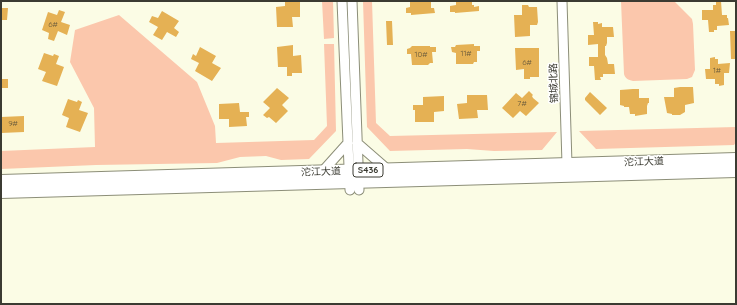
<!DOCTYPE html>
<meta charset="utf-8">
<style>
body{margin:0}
#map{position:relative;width:737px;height:305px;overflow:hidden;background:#fbfce5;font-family:Quicksand,sans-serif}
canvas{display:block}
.frame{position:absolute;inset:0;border:2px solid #3b3b32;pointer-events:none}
</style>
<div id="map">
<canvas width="737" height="305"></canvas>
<div class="frame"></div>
</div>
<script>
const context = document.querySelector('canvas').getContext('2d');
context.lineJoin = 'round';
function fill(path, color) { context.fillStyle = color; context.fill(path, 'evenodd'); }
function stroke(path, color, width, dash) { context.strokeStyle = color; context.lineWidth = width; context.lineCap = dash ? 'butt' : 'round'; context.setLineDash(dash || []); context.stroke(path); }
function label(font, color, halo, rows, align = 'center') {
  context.font = font + ' Quicksand,"Noto Sans SC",sans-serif'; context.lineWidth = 3; context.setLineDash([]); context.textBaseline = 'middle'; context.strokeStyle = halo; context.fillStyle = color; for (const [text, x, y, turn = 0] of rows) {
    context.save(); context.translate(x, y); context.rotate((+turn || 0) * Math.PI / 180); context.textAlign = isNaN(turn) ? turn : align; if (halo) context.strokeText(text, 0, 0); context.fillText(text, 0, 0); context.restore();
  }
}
fill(new Path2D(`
 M322 1H333L334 38 324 39Z
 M363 1H372L376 123 390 136 557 132 542 150 494 151 467 149 390 151 367 127Z
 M621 1H674L692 19 693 24 695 70 692 77 687 79 633 81C628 80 625 78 624 74Z
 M119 15 197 82 215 126 216 143 314 140 327 126 324 44H334L336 131 309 159 281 160 266 156 240 157 217 163 96 165 1 169V151L95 147 94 108 70 62 75 30Z
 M736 127V142L734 145 596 149 579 131Z`), '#fbc7ac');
fill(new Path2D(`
 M285 1H300V17H292L293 27H277L276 7 285 6Z
 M410 1H431V8H434L435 13 411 15V13H406V8L410 7Z
 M456 1H472V5H474V7L479 6V11L455 13V12H450V6L456 5Z
 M716 1H721L722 15H727V18H728L729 25 717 26V30H714V32H709L708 20H702V10H713V5H716Z
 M522 5H528L529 7H537L538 22 537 25H530V36L515 37 514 15H522Z
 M1 8H8L7 20H1Z
 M59 10 65 12 61 22 70 25 67 35 58 31 54 41 48 39 49 33 42 30 48 12 57 15Z
 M162 11 179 21 174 28 179 32 176 37 167 32 162 40 153 35 158 27 149 22 152 16 158 18Z
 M386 21H392L393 45H387Z
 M593 22H598V24L602 23V27H613L614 37H607V43L606 46H605V55L607 58 608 64H614L615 74H603V77H600L601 80H595L594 66H589V57H598V44L588 45V35H594Z
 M730 31H736V59H731Z
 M474 44V46H480V51H477V62H474L473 64H456V53L452 52 451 47H455L456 45Z
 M293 45V56L301 55 302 73H292V76H287V67H278L277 47Z
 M412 46H430V47H436V52H432L433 63H430L428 65H412L411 54H407V49L410 48Z
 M200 47 216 56 212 63 221 68 212 81 195 71 199 63 191 59 193 54 196 56Z
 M515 48H539V77H530V79H524V69L516 70Z
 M44 53 53 56 54 54 59 56 56 64 64 67 57 86 42 81 46 72 38 69Z
 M715 57V59H718V64L730 63 729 73H724V85L719 86V84H715V79H706L705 69H710V58Z
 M1 79H8V88H1Z
 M680 87H693L694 103 685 105V112L680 115H672V114L667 113 664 97H674V88Z
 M277 88 289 98 282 105 288 111 276 123 269 117 267 118 263 115 270 108 263 102Z
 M633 89H639V98H649V103H648L647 106V114L635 116V114H630L629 107H624V106L620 105V90Z
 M529 91 533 95 532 96 533 98 539 103 526 116 520 111 513 118 502 108 516 93 522 98Z
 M590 92 607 108 600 115 585 100V98Z
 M467 95H487L488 110H477L478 118 459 119 457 104 467 103Z
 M444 96V111L434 112V122H415V110H413V105H423V97Z
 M68 99 77 102 78 100 82 102 79 110 88 113 80 132 66 127 69 118 62 115Z
 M239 103 240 112H249V117H246L247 126 229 127V119H219V104Z
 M24 116V132L1 133V117Z`), '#e5b154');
const secondary = new Path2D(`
 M342 1 350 190
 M352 1 359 190
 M562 1 567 164
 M357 143 388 170
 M322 172 348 143`);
const highway = new Path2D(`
 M1 181 736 159
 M1 192 736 171`);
stroke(secondary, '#8c8e78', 11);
stroke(highway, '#8c8e78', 14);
stroke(secondary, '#fff', 9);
stroke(highway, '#fff', 12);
label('8px', '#66583a', null, [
 ["6#",53,25],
 ["11#",466,54],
 ["10#",421,55],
 ["6#",527,63],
 ["1#",717,71],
 ["7#",522,104],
 ["9#",13,124]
]);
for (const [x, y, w] of [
 [368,170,30]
]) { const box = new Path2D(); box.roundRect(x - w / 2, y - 7, w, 14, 3); context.fillStyle = '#fff'; context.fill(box); stroke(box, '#3b3b32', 1); }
label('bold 9px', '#3b3b32', null, [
 ["S436",368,170]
]);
label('10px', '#3b3b32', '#fff', [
 ["锦城北路",554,83,-92],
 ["沱江大道",644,162,-2],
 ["沱江大道",321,172,-2]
]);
</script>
